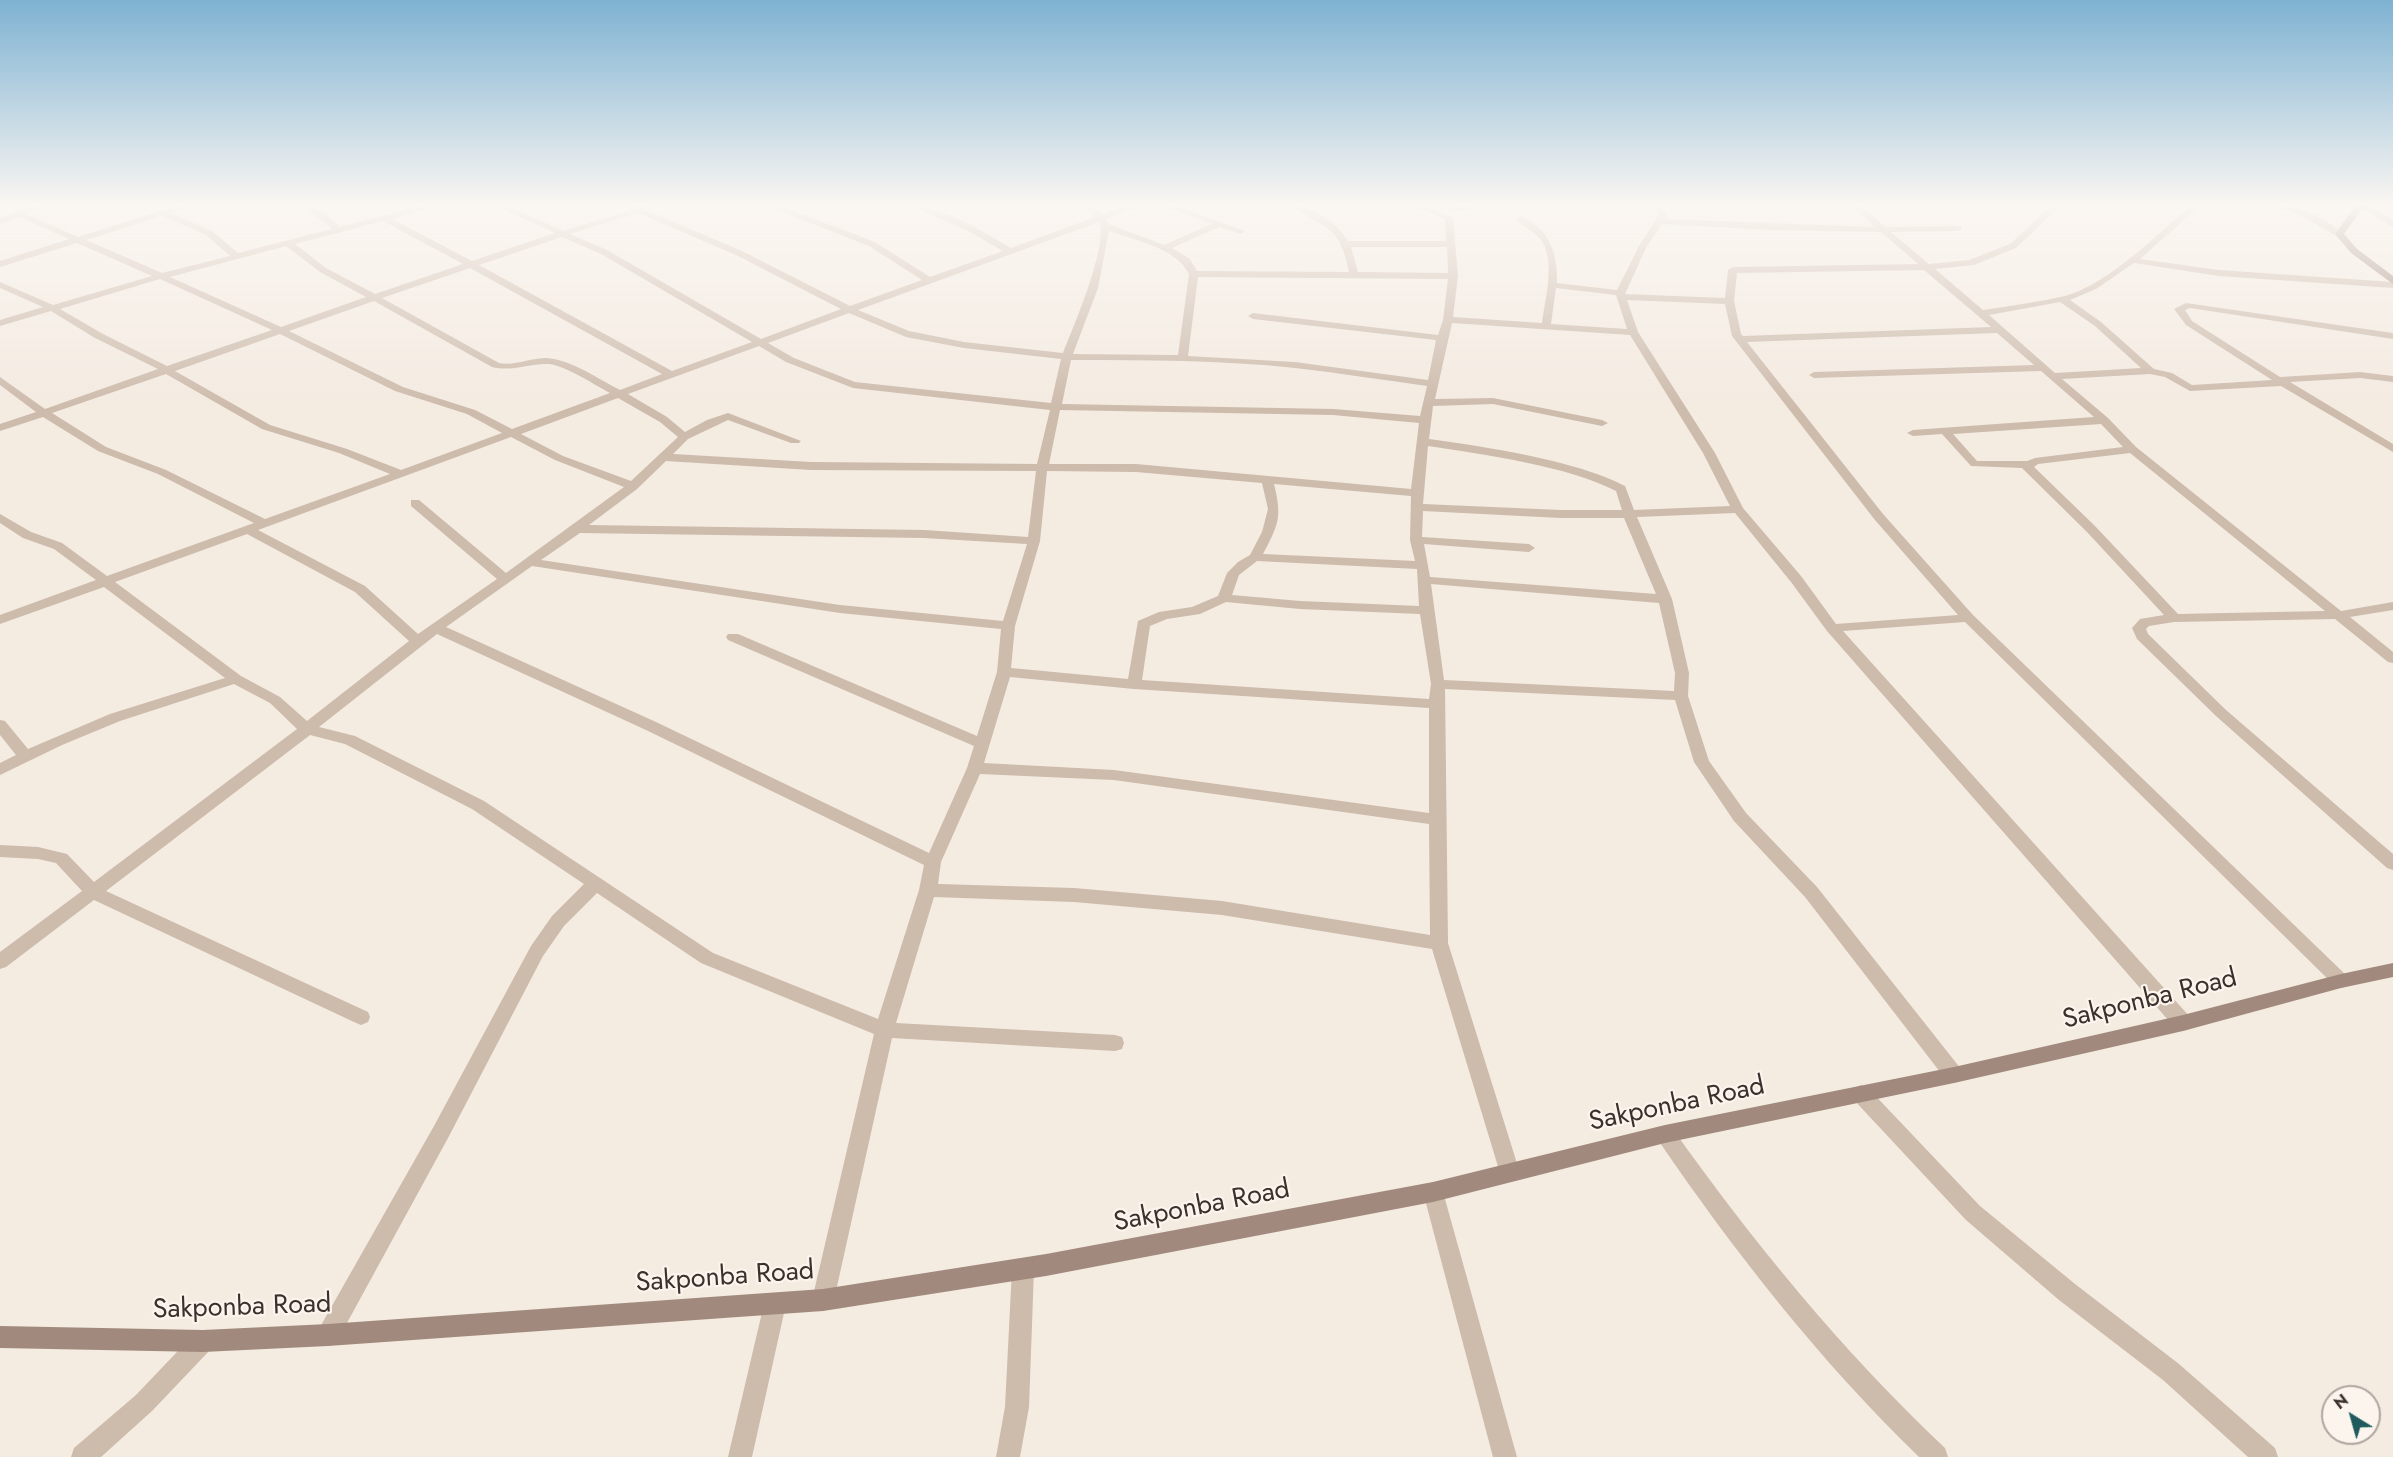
<!DOCTYPE html>
<style>
body{margin:0}
#map{position:relative;width:2393px;height:1457px;overflow:hidden;background:#f4ebe1;font-family:Jost,sans-serif}
canvas{display:block}
.north{position:absolute;left:2321px;top:1385px;width:60px;height:60px;box-sizing:border-box;background:#fbf5ee;border:2px solid #aea6a0;border-radius:50%;rotate:323deg;font-size:16px;font-weight:700;line-height:24px;text-align:center;color:#3b302b}
.north::after{content:'';display:block;margin:auto;width:21px;height:27px;background:#1f5a5e;clip-path:polygon(50% 0,100% 100%,50% 72%,0 100%)}
</style>
<div id="map">
<canvas width="2393" height="1457"></canvas>
<div class="north">N</div>
</div>
<script>
const context = document.querySelector('canvas').getContext('2d');
context.lineJoin = 'round';
function fill(path, color) { context.fillStyle = color; context.fill(path, 'evenodd'); }
function label(font, color, halo, rows, align = 'center') {
  context.font = font + ' Jost,sans-serif'; context.lineWidth = 4.5; context.setLineDash([]); context.textBaseline = 'middle'; context.strokeStyle = halo; context.fillStyle = color; for (const [text, x, y, turn = 0] of rows) {
    context.save(); context.translate(x, y); context.rotate((+turn || 0) * Math.PI / 180); context.textAlign = isNaN(turn) ? turn : align; if (halo) context.strokeText(text, 0, 0); context.fillText(text, 0, 0); context.restore();
  }
}
fill(new Path2D(`
 M34 205H47L26 214 78 237 178 205H192L171 213 212 231 238 253 332 229 302 205C318 205 329 217 340 227L423 205H439L392 219 472 261 555 233 494 205H506L563 231 631 210 623 205H658L646 210 742 251 850 306 922 280 869 246 764 205H777L875 242 930 277 1003 251 968 231 909 205C941 205 983 232 1011 248L1095 217 1081 205H1091L1103 214 1127 205H1140L1106 219 1109 224 1164 245 1211 224 1160 205H1174L1245 231 1241 234 1219 227 1172 248 1190 259 1197 271 1349 272C1340 223 1324 230 1290 205 1313 205 1336 222 1348 241H1446L1445 219 1411 205H1424L1453 218 1458 276 1453 317 1542 323C1545 299 1556 262 1541 240 1534 231 1523 227 1516 219L1520 216C1549 228 1558 253 1557 283L1617 290 1639 246 1659 215 1653 205H1661L1667 215 1665 219 1875 227 1851 205H1861L1885 227 1961 226 1962 228 1958 231 1891 232 1929 264 1969 260 2010 244 2052 205H2061L2016 248 1974 265 1935 269 1983 310C2010 306 2038 302 2065 296 2107 285 2158 234 2191 205H2201L2140 259 2219 270 2393 282V288L2219 276 2134 263 2096 289 2070 300 2101 322 2154 369 2172 373 2192 385 2272 380 2186 325 2174 309 2186 303 2393 333V339L2190 308 2185 310 2192 321 2280 377 2360 372 2393 376V382L2360 378 2290 382 2393 444V452L2281 386 2190 391 2165 377 2150 374 2062 379 2108 418 2136 447 2341 611 2393 602V610L2350 617 2393 652V663L2388 662 2335 619 2174 622 2149 626 2146 629 2148 634 2226 710 2393 854V870L2387 868 2216 716 2137 639 2132 628 2140 619 2164 615 2087 532 2022 468 1971 466 1942 434 1913 436 1907 433 1913 430 2094 417 2041 371 1814 378 1809 375 1814 372 2034 365 1997 333 1747 342 1883 514 1973 615 2347 976 2350 981 2347 986 2341 988 2335 986 1965 622 1843 631 2190 1017 2192 1023 2190 1029 2183 1031 2176 1029 1827 631 1791 582 1735 513 1637 517 1672 599 1689 673 1688 696 1709 761 1746 813 1817 887 1961 1069 1964 1075 1961 1081 1954 1083 1947 1081 1805 897 1734 821 1694 762 1675 700 1445 689 1448 943 1520 1173 1517 1180 1510 1182 1503 1180 1500 1173 1432 949 1222 915 1074 902 934 897 896 1023 1115 1035 1122 1037 1124 1043 1122 1049 1115 1051 892 1038 834 1300 831 1308 823 1311 815 1308 812 1300 874 1034 701 963 597 893 564 926 543 956 448 1138 336 1343 328 1346 320 1343 317 1335 320 1327 434 1126 531 946 552 916 584 884 472 809 345 744 310 735 106 891 368 1012 370 1017 368 1022 361 1025 354 1022 94 900 6 967 0 969V952L82 891 56 863 38 859 0 857V845L38 847 67 854 94 882 297 729 270 703 234 684 120 721 62 745 0 775V763L16 755 0 735V720L5 721 28 749 110 714 225 678 104 587 0 624V615L96 580 54 549 23 538 0 523V514L31 532 62 543 107 576 254 523 158 474 98 451 43 417 0 431V424L36 412 0 385V377L45 409 158 369 95 338 51 311 0 326V320L43 307 0 288V282L53 305 152 276 77 243 0 267V261L69 239 19 217 0 224V218ZM638 213 736 255 841 309 761 339 607 250 570 234ZM162 216 206 235 230 256 162 273 86 240ZM383 221 463 264 375 294 326 268 295 244ZM1099 222C1109 244 1073 328 1063 353L964 342 909 331 858 310ZM1662 224 1771 230 1881 232 1918 264 1733 267 1728 270 1725 298 1625 294 1647 246ZM1109 231C1136 241 1175 247 1189 274L1178 355 1073 354 1098 288ZM562 237 601 254 752 342 672 371 479 265ZM286 246 320 272 366 297 281 327 170 277ZM1351 247H1447L1448 273 1358 272ZM470 268 662 374 620 390C598 379 571 359 546 358 530 358 515 366 499 363L382 298ZM1924 270 1991 327 1743 336 1741 334 1734 301 1737 273ZM1198 277 1448 279 1443 320 1438 335 1253 313 1248 316 1253 319 1436 340 1428 380 1295 362 1188 356ZM160 279 272 330 167 366 103 334 60 309ZM1556 288 1616 295 1627 329 1551 324ZM1627 300 1725 304 1732 336 1875 520 1958 615 1836 624 1801 576 1743 508 1715 453 1638 332ZM374 301 492 367C512 372 529 363 549 364 566 366 595 385 610 393L512 429 475 410 403 387 289 331ZM2060 302 2095 326 2141 368 2055 373 1989 315ZM849 313 906 337 964 348 1061 359 1051 403 855 382 794 358 768 343ZM1452 323 1630 335 1703 453 1730 506 1634 510 1625 486C1575 460 1486 447 1429 439L1433 406 1493 404 1602 426 1608 423 1602 420 1493 398 1435 399ZM280 334 395 391 467 414 502 433 401 470 347 449 270 425 175 371ZM759 346 786 362 853 388 1050 410 1037 464 811 462 673 454 688 439 728 420 791 443H799L801 441 728 413 707 420 685 432 667 417 628 394ZM1071 360C1146 360 1221 360 1295 368 1339 373 1383 380 1427 386L1420 416 1333 409 1062 404ZM166 374 262 429 339 453 390 474 265 519 166 470 106 447 52 413ZM618 398 660 422 678 437 631 481 563 456 521 434ZM1060 410 1333 415 1419 423 1411 489 1136 464H1049ZM2101 424 2123 447 2035 458 2027 461H1977L1953 434ZM511 437 555 460 624 487 506 573 419 500H411V506L497 579 418 634 365 586 258 530ZM1428 446C1482 454 1568 466 1616 491L1622 510H1561L1423 504ZM2130 453 2325 611 2178 614 2095 526 2034 467 2038 464ZM666 461 811 470 1036 471 1028 537 924 530 589 525 637 489ZM1047 471 1136 472 1262 483 1268 509 1262 532 1250 555 1238 562 1227 573 1218 596 1192 607 1159 612 1138 621 1128 679 1011 668 1015 626 1040 541ZM1274 484 1411 496 1410 540 1415 561 1263 554C1279 524 1282 517 1274 484ZM1423 511 1561 518H1624L1656 594 1430 577 1424 544 1529 552 1535 548 1529 544 1422 537ZM580 533 924 538 1027 544 1003 621 840 605 541 560ZM247 534 355 592 409 641 307 721 280 697 241 676 115 582ZM1257 561 1417 569 1419 606 1300 601 1232 595 1239 575ZM532 566 840 613 1001 629 997 672 977 736 738 634H728L726 637 728 640 974 746 967 768 929 853 656 722 446 627ZM1431 584 1659 603 1675 673 1674 691 1444 680ZM1226 602 1300 609 1420 614 1431 684 1429 699 1142 680 1150 626 1167 619 1200 614ZM437 634 646 730 924 865 919 890 878 1019 713 953 484 801 355 736 319 727ZM1010 677 1134 689 1429 708V813L1114 770 984 763ZM980 774 1114 780 1429 824 1430 935 1222 901 1074 888 938 884 941 862Z
 M1460 205H1488L1451 212 1447 209Z
 M2272 205C2297 205 2325 217 2343 234L2336 236 2308 219Z
 M2367 205 2393 220V227L2358 206Z
 M1861 1085 1868 1088 1980 1206 2075 1284 2179 1364 2275 1448 2278 1457H2248L2163 1380 2059 1300 1966 1220 1854 1100 1851 1094 1854 1088Z
 M1665 1125 1672 1128C1754 1243 1842 1351 1945 1448L1948 1457H1919C1820 1361 1736 1254 1658 1140L1655 1134 1658 1128Z
 M1433 1182 1440 1185 1443 1192 1517 1457H1493L1423 1192 1426 1185Z
 M1023 1258 1031 1261 1034 1269 1029 1407 1020 1457H996L1005 1407 1012 1269 1015 1261Z
 M775 1293 783 1296 786 1304 752 1457H728L764 1304 767 1296Z
 M203 1330 211 1333 214 1341 211 1349 152 1411 101 1457H71L74 1448 136 1395 195 1333Z`), '#cdbbac');
fill(new Path2D(`
 M2356 205H2365L2344 234 2357 249 2393 276V284L2351 253 2335 234Z
 M2393 963V977L2341 988 2183 1031 1954 1083 1665 1143 1433 1202 1046 1276 823 1311 328 1346 203 1352 0 1348V1326L203 1330 328 1324 823 1289 1046 1254 1433 1182 1665 1125 1954 1067 2183 1015 2341 974Z`), '#a18a7d');
const sky = context.createLinearGradient(0, 0, 0, 409);
sky.addColorStop(0, '#7eb2d2');
sky.addColorStop(0.5, '#faf6f2');
sky.addColorStop(1, '#faf6f200');
context.fillStyle = sky;
context.fillRect(0, 0, 2393, 409);
label('27px', '#3b302b', '#fbf5ee', [
 ["Sakponba Road",2150,1000,-14],
 ["Sakponba Road",1677,1105,-12],
 ["Sakponba Road",1202,1207,-11],
 ["Sakponba Road",725,1278,-4],
 ["Sakponba Road",242,1308,-2]
]);
</script>
